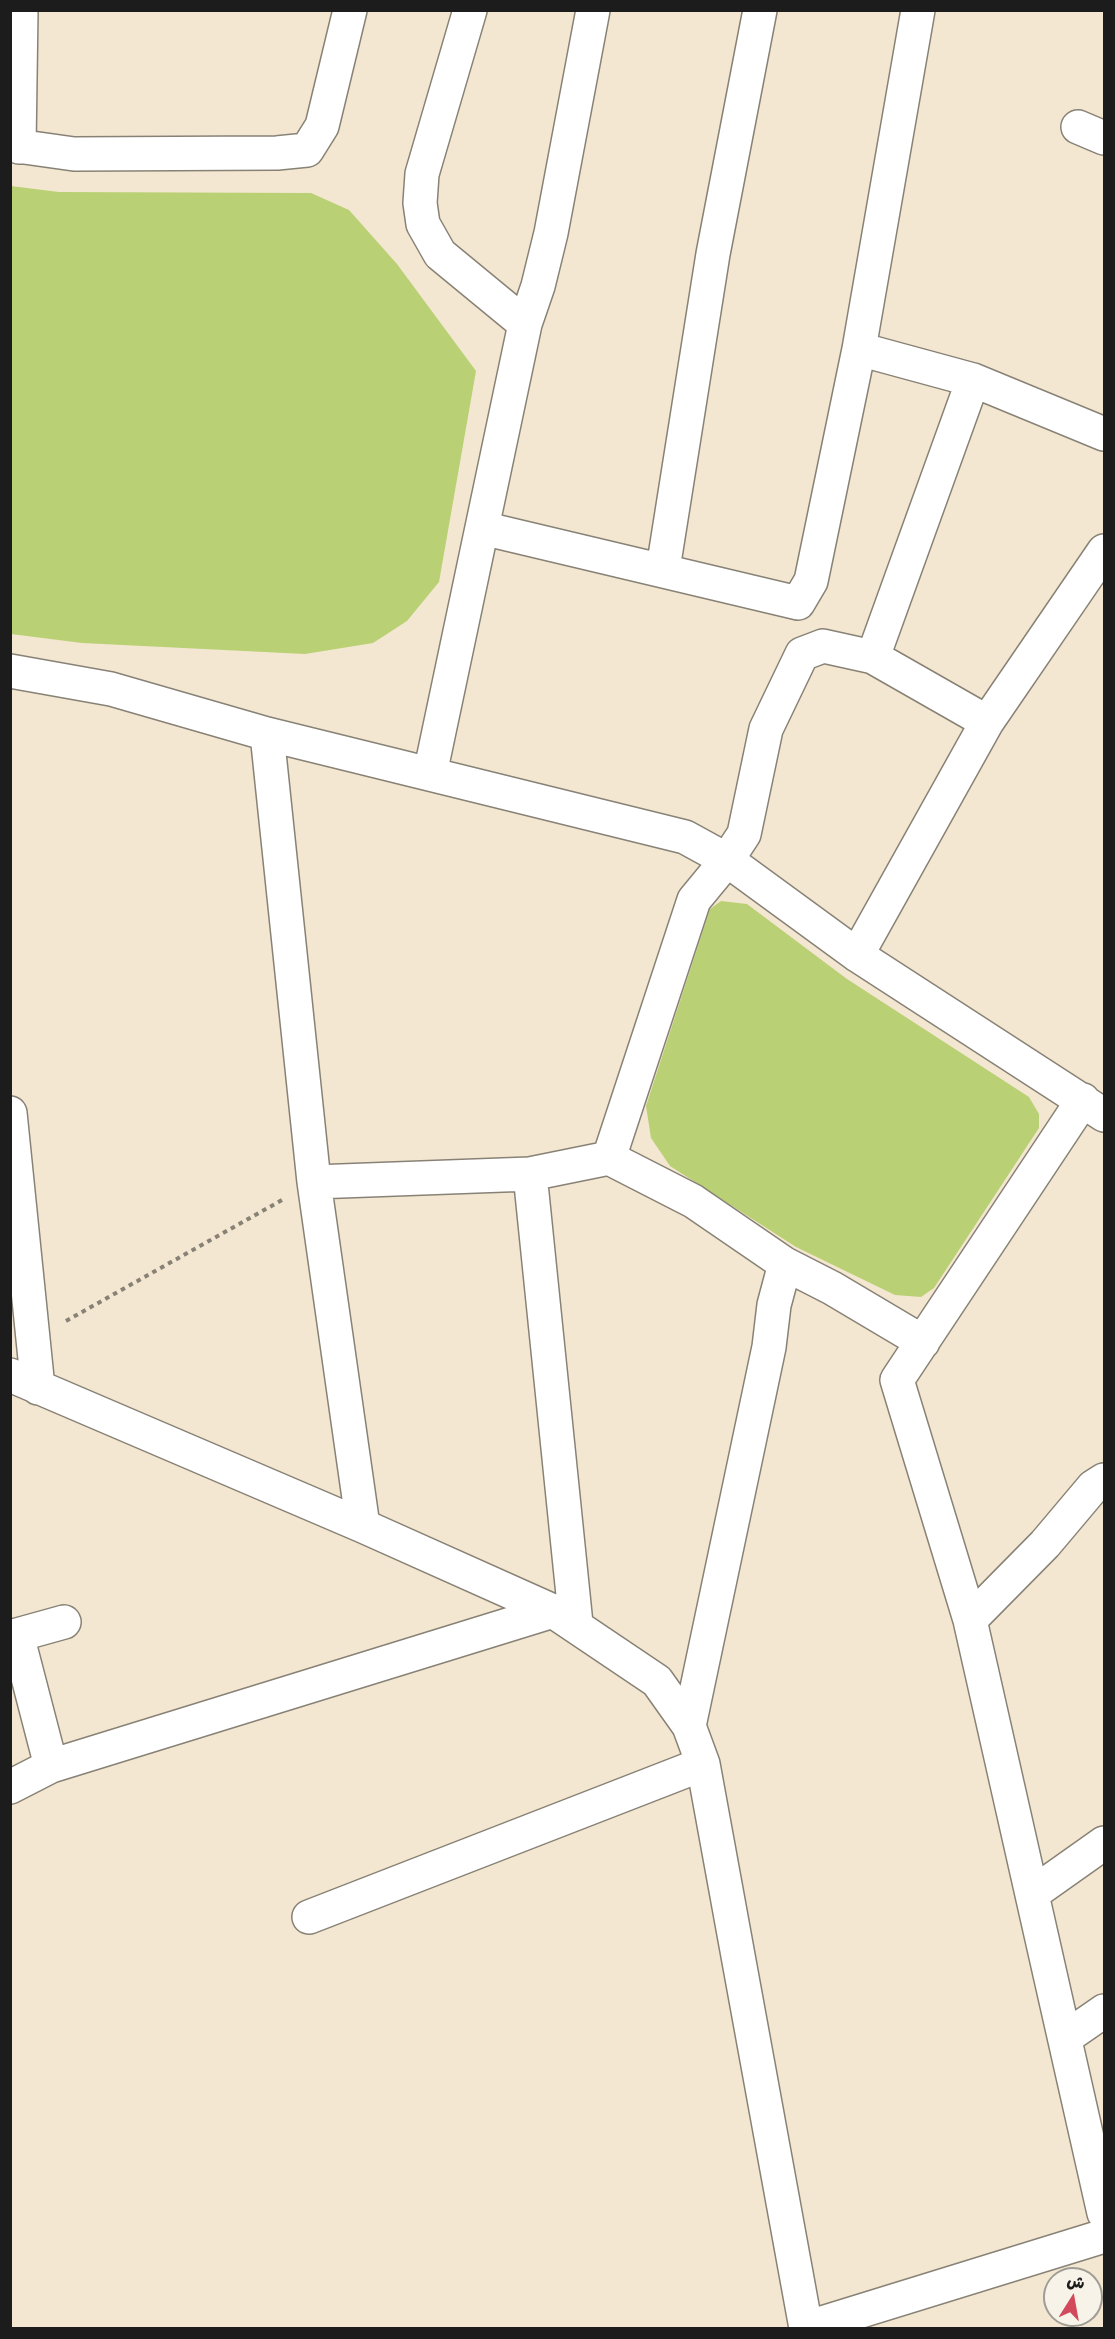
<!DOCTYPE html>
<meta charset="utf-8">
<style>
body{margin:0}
#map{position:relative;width:1115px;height:2339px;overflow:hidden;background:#f3e7d1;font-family:Mali,"Playpen Sans Arabic",sans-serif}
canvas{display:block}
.frame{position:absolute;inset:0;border:12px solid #1c1c1c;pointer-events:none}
.north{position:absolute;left:1043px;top:2267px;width:60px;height:60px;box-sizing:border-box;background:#f7f3e8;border:2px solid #9f9d96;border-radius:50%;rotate:11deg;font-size:16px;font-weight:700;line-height:24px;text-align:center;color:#1c1c1c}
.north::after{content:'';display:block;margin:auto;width:21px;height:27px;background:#d1495b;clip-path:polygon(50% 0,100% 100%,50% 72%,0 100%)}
</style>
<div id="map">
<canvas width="1115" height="2339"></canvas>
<div class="frame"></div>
<div class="north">ش</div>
</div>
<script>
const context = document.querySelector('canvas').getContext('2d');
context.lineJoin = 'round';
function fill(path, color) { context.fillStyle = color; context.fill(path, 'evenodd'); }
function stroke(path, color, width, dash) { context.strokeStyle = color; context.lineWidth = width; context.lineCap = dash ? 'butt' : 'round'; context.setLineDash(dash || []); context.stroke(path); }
fill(new Path2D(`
 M11 186 59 192 311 193 349 210 397 264 476 371 439 582 407 621 373 643 305 654 82 643 11 634Z
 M721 901 747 904 847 979 1029 1097 1039 1114V1128L934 1288 921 1297 895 1295 796 1247 670 1166 651 1138 646 1106 710 909Z`), '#bad074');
const street = new Path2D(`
 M470 10 422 174 420 203 423 224 440 254 525 324
 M1078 127 1104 138
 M10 145 74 154 277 153 307 150 322 126 350 10
 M19 147 21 10
 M859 349 973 380 1104 434
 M482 528 798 603 811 581 859 349 918 10
 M663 569 713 254 760 10
 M873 657 973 380
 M10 671 111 689 267 734 685 837 727 860 857 955 1104 1115
 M267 734 314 1182 363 1526
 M430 774 525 324 538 286 551 233 593 10
 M857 955 987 722 1104 551
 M1083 1100 897 1380 970 1620 1104 2213
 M10 1113 38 1388
 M609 1158 693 1201 785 1264 832 1288 923 1342
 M530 1174 576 1624
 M314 1182 530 1174 609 1158 694 900 727 860 744 834 766 729 802 654 823 646 873 657 987 722
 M10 1375 363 1526 553 1611 657 1681 689 1726 703 1764 806 2328 1104 2236
 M970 1620 1045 1544 1093 1487 1104 1480
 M17 1635 51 1766
 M10 1637 64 1622
 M689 1726 769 1347 774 1305 785 1264
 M10 1787 51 1766 553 1611
 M1032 1894 1104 1843
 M309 1917 703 1764
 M1065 2038 1104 2011`);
stroke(street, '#888276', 36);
stroke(new Path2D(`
 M66 1321 282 1200`), '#888276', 4, [4.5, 4.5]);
stroke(street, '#fff', 33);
</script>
